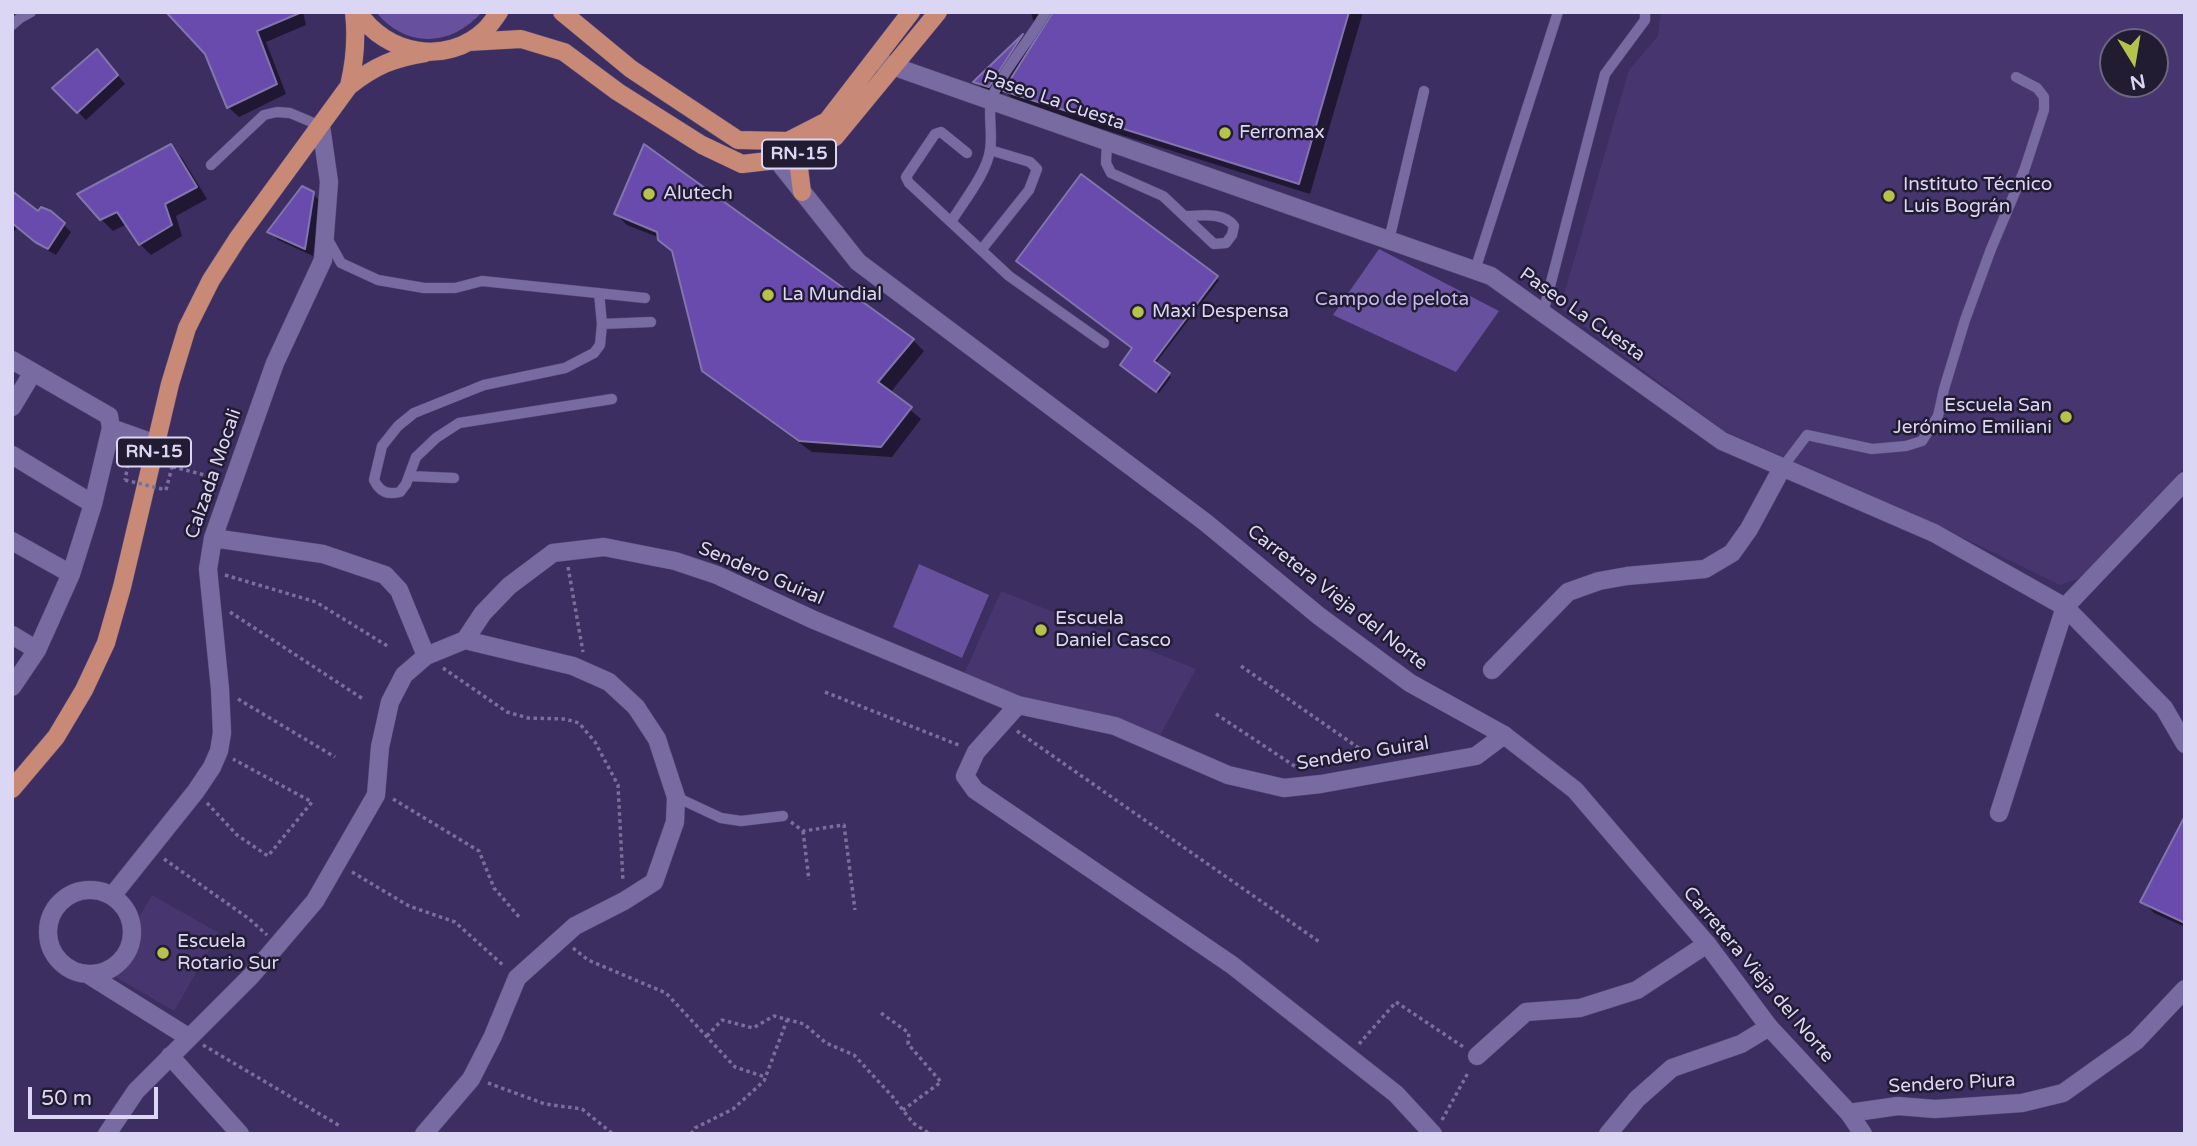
<!DOCTYPE html>
<meta charset="utf-8">
<style>
body{margin:0}
#map{position:relative;width:2197px;height:1146px;overflow:hidden;background:#3c2e60;font-family:"Varela Round",sans-serif}
canvas{display:block}
.frame{position:absolute;inset:0;border:14px solid #dcd6f5;pointer-events:none}
.north{position:absolute;left:2099px;top:28px;width:70px;height:70px;box-sizing:border-box;background:#211c32;border:2px solid #6c6680;border-radius:50%;rotate:169deg;font-size:19px;font-weight:700;line-height:28px;text-align:center;color:#dcd6f5}
.north::after{content:'';display:block;margin:auto;width:24px;height:32px;background:#b6c249;clip-path:polygon(50% 0,100% 100%,50% 72%,0 100%)}
.scale{position:absolute;left:28px;top:1087px;width:130px;height:32px;box-sizing:border-box;border:4px solid #dcd6f5;border-top:0;padding-left:9px;font-size:21px;line-height:24px;white-space:nowrap;color:#dcd6f5;-webkit-text-stroke:5px #211c32;paint-order:stroke}
</style>
<div id="map">
<canvas width="2197" height="1146"></canvas>
<div class="frame"></div>
<div class="north">N</div>
<div class="scale">50 m</div>
</div>
<script>
const context = document.querySelector('canvas').getContext('2d');
context.lineJoin = 'round';
function fill(path, color) { context.fillStyle = color; context.fill(path, 'evenodd'); }
function stroke(path, color, width, dash) { context.strokeStyle = color; context.lineWidth = width; context.lineCap = dash ? 'butt' : 'round'; context.setLineDash(dash || []); context.stroke(path); }
function label(font, color, halo, rows, align = 'center') {
  context.font = font + ' "Varela Round",sans-serif'; context.lineWidth = 5; context.setLineDash([]); context.textBaseline = 'middle'; context.strokeStyle = halo; context.fillStyle = color; for (const [text, x, y, turn = 0] of rows) {
    context.save(); context.translate(x, y); context.rotate((+turn || 0) * Math.PI / 180); context.textAlign = isNaN(turn) ? turn : align; if (halo) context.strokeText(text, 0, 0); context.fillText(text, 0, 0); context.restore();
  }
}
fill(new Path2D(`
 M1661 12H2185V467L2081 578 2060 585 1916 515 1724 431 1560 308 1629 70 1658 36ZM2113 42H2155V84H2113Z
 M1001 591 1196 669 1157 741 1013 699 964 674Z
 M152 895 219 933 174 1011 107 972Z`), '#46356e');
fill(new Path2D(`
 M376 12H482C451 47 406 49 376 12Z
 M1379 249 1499 311 1456 372 1333 315Z
 M919 564 989 595 962 658 893 627Z`), '#67519e');
fill(new Path2D(`
 M168 12H303L306 25 266 42 286 94 239 117 228 107 206 53Z
 M1031 12H1363L1310 194 1016 102 1005 91 1000 97 987 93 976 82 1023 37 1034 48 1045 31 1033 20Z
 M105 60 125 84 86 120 55 88Z
 M170 146 182 158 207 199 176 216 182 236 151 255 140 244 127 224 113 231 101 219Z
 M645 147 913 340 924 351 890 393 921 419 892 457 812 452 716 382 704 370 674 252 660 238 627 225 616 214Z
 M1082 177 1219 280 1155 364 1171 377 1159 393 1124 367 1134 348Z
 M12 193 39 213 64 225 71 232 56 255 45 249 18 227 12 234Z
 M313 194 321 202 313 256 278 240 270 232Z
 M2185 831V927L2154 913 2143 901Z`), '#0007');
const building = new Path2D(`
 M166 12H302L257 31 277 84 227 108 205 54Z
 M1053 12H1349L1299 184 1003 91Z
 M1023 34 989 87 973 82Z
 M97 49 118 75 77 113 52 88Z
 M171 144 197 187 165 204 172 225 139 245 117 212 100 220 77 194Z
 M644 144 914 339 878 382 912 407 881 447 799 441 702 371 672 251 658 240 657 232 614 214Z
 M1081 174 1218 276 1154 361 1170 373 1156 392 1120 365 1132 348 1016 261Z
 M302 186 314 192 305 249 267 232Z
 M12 191 38 211 41 207 51 211 65 223 48 249 35 242 12 223Z
 M2185 816V923L2140 902Z`);
fill(building, '#694aad');
stroke(building, '#8275ad', 2);
const service = new Path2D(`
 M12 25 20 18 31 12
 M1107 142 1106 163 1111 173 1163 196 1214 244 1226 243 1232 235 1234 226C1223 211 1200 216 1184 216
 M967 153 941 132 935 134 906 177 909 183 1009 276 1104 343
 M211 165 264 115 277 112 290 113 321 126
 M951 222C963 202 987 173 990 150 993 134 988 116 991 101 997 78 1033 36 1046 12
 M327 238 341 263 378 280 424 288H455L482 281 645 298
 M1389 240 1424 91
 M982 249 1029 190 1037 169 1030 162 990 150
 M1475 270 1558 12
 M599 293 602 324 600 345 594 353 565 368 484 385 414 413 398 426 382 446 374 480C380 492 387 495 400 492L406 484 416 457 436 438 459 423 612 399
 M1543 313 1605 74 1645 20V12
 M602 324 651 322
 M1782 468 1807 435 1872 449 1906 446 1922 441 1938 416 1944 389 1965 320 1991 249 2024 171 2044 110V97L2037 88 2016 77
 M409 476 454 478
 M676 797 721 818 741 821 783 816`);
const minor = new Path2D(`
 M881 62 1491 276 1722 441 1934 533 2065 607 2164 708 2185 744
 M12 360 109 416 111 428 93 504 71 574 37 650 12 687
 M12 407 33 372
 M111 428 156 444
 M12 455 93 504
 M213 538 323 554 385 575 399 590 426 656
 M12 541 71 574
 M12 635 37 650
 M1492 670 1568 592 1599 581 1627 576 1705 569 1732 553 1749 529 1782 468
 M1018 705 976 752 965 776 975 790 1232 965 1396 1094 1433 1134
 M1999 813 2065 607 2185 481
 M48 932a42 42 0 1 1 84 0a42 42 0 1 1-84 0Z
 M112 896 196 791 212 767 219 751 222 733 220 689 208 569 213 538 275 363 323 260 329 182 321 126
 M89 975 188 1037
 M170 1056 240 1134
 M1477 1056 1526 1012 1580 1008 1637 990 1707 944
 M1849 1113 1898 1106 1935 1109 2022 1103 2063 1093 2136 1041 2185 989
 M107 1134 136 1091 251 976 315 901 376 795 380 747 390 702 404 675 426 656 465 640 483 613 509 586 553 553 604 547 675 561 717 575 814 620 1018 705 1115 726 1228 775 1284 788 1321 784 1476 756 1504 735
 M424 1134 471 1079 493 1036 517 978 575 926 624 901 654 882 675 822 676 797 657 739 636 707 609 682 573 666 465 640
 M1608 1134 1637 1099 1672 1068 1741 1044 1769 1027`);
const tertiary = new Path2D(`
 M777 160 858 262 1205 522 1319 616 1410 683 1504 735 1575 790 1707 944 1769 1027 1849 1113 1863 1134`);
const primary = new Path2D(`
 M358 12C386 55 447 66 485 30 490 25 495 18 499 12
 M562 12 631 69 738 140 788 141 827 121 911 12
 M468 42 521 39 564 52 618 92 702 145 742 164 777 160 804 153 835 137 938 12
 M349 86C355 61 357 38 354 12
 M802 192 799 168 804 153
 M12 789 56 737 84 690 106 643 122 587 170 384 187 328 211 280 238 238 349 86C375 66 393 58 425 53`);
stroke(service, '#584a76', 11);
stroke(minor, '#584a76', 19);
stroke(tertiary, '#584a76', 19);
stroke(primary, '#584a76', 19);
stroke(new Path2D(`
 M120 453 130 454 125 480
 M166 465 216 478
 M166 490 172 467
 M568 567 583 652
 M225 575 316 602 389 647
 M230 612 363 699
 M1241 666 1373 758
 M443 668 507 712 528 718 565 719 579 723 595 742 618 785 623 882
 M825 692 961 746
 M238 699 335 757
 M1216 714 1299 769
 M1017 731 1321 943
 M393 799 479 851 494 888 520 918
 M207 803 237 835 268 856 312 802 233 759
 M791 822 803 831 844 825 855 910
 M803 831 809 880
 M164 859 248 918 267 935
 M352 872 409 906 455 922 504 966
 M573 948 588 960 666 993 735 1067 765 1077
 M881 1013 909 1033 908 1044 941 1082 903 1110
 M707 1036 722 1020 753 1028 774 1016 804 1024 826 1043 854 1055 892 1096 913 1123 930 1134
 M1359 1044 1396 1002 1465 1048
 M203 1045 340 1126
 M488 1083 545 1104 582 1109 613 1134
 M1442 1120 1469 1071
 M691 1134 695 1128 733 1109 764 1081 787 1020`), '#7a6f99', 3.5, [3.5, 3.5]);
stroke(service, '#786ba2', 10);
stroke(minor, '#786ba2', 18);
stroke(tertiary, '#786ba2', 18);
stroke(primary, '#c88a77', 18);
stroke(new Path2D(`
 M125 480 166 490`), '#7a6f99', 3.5, [3.5, 3.5]);
for (const [x, y, r, color] of [
 [1225,133,7,"#b6c249"],
 [649,194,7,"#b6c249"],
 [1889,196,7,"#b6c249"],
 [768,295,7,"#b6c249"],
 [1138,312,7,"#b6c249"],
 [2066,417,7,"#b6c249"],
 [1041,630,7,"#b6c249"],
 [163,953,7,"#b6c249"]
]) { const dot = new Path2D(); dot.arc(x, y, r, 0, 2 * Math.PI); context.fillStyle = color; context.fill(dot); stroke(dot, '#211c32', 2.5); }
for (const [x, y, w] of [
 [799,154,74],
 [154,452,74]
]) { const box = new Path2D(); box.roundRect(x - w / 2, y - 14.5, w, 29, 5); context.fillStyle = '#211c32'; context.fill(box); stroke(box, '#dcd6f5', 2); }
label('bold 18px', '#dcd6f5', null, [
 ["RN-15",799,154],
 ["RN-15",154,452]
]);
label('19px', '#dcd6f5', '#211c32', [
 ["Paseo La Cuesta",1054,101,19],
 ["Paseo La Cuesta",1582,315,35],
 ["Calzada Mocali",214,474,-71],
 ["Sendero Guiral",761,574,23],
 ["Carretera Vieja del Norte",1337,598,38],
 ["Sendero Guiral",1363,754,-9],
 ["Carretera Vieja del Norte",1758,975,50],
 ["Sendero Piura",1952,1084,-3]
]);
label('19px', '#dcd6f5', '#211c32', [
 ["Ferromax",1239,133],
 ["Instituto Técnico",1903,185],
 ["Luis Bográn",1903,207],
 ["Alutech",663,194],
 ["La Mundial",782,295],
 ["Maxi Despensa",1152,312],
 ["Escuela San",2052,406,"right"],
 ["Jerónimo Emiliani",2052,428,"right"],
 ["Escuela",1055,619],
 ["Daniel Casco",1055,641],
 ["Escuela",177,942],
 ["Rotario Sur",177,964]
], 'left');
label('19px', '#c4b9ed', '#211c32', [
 ["Campo de pelota",1392,300]
]);
</script>
